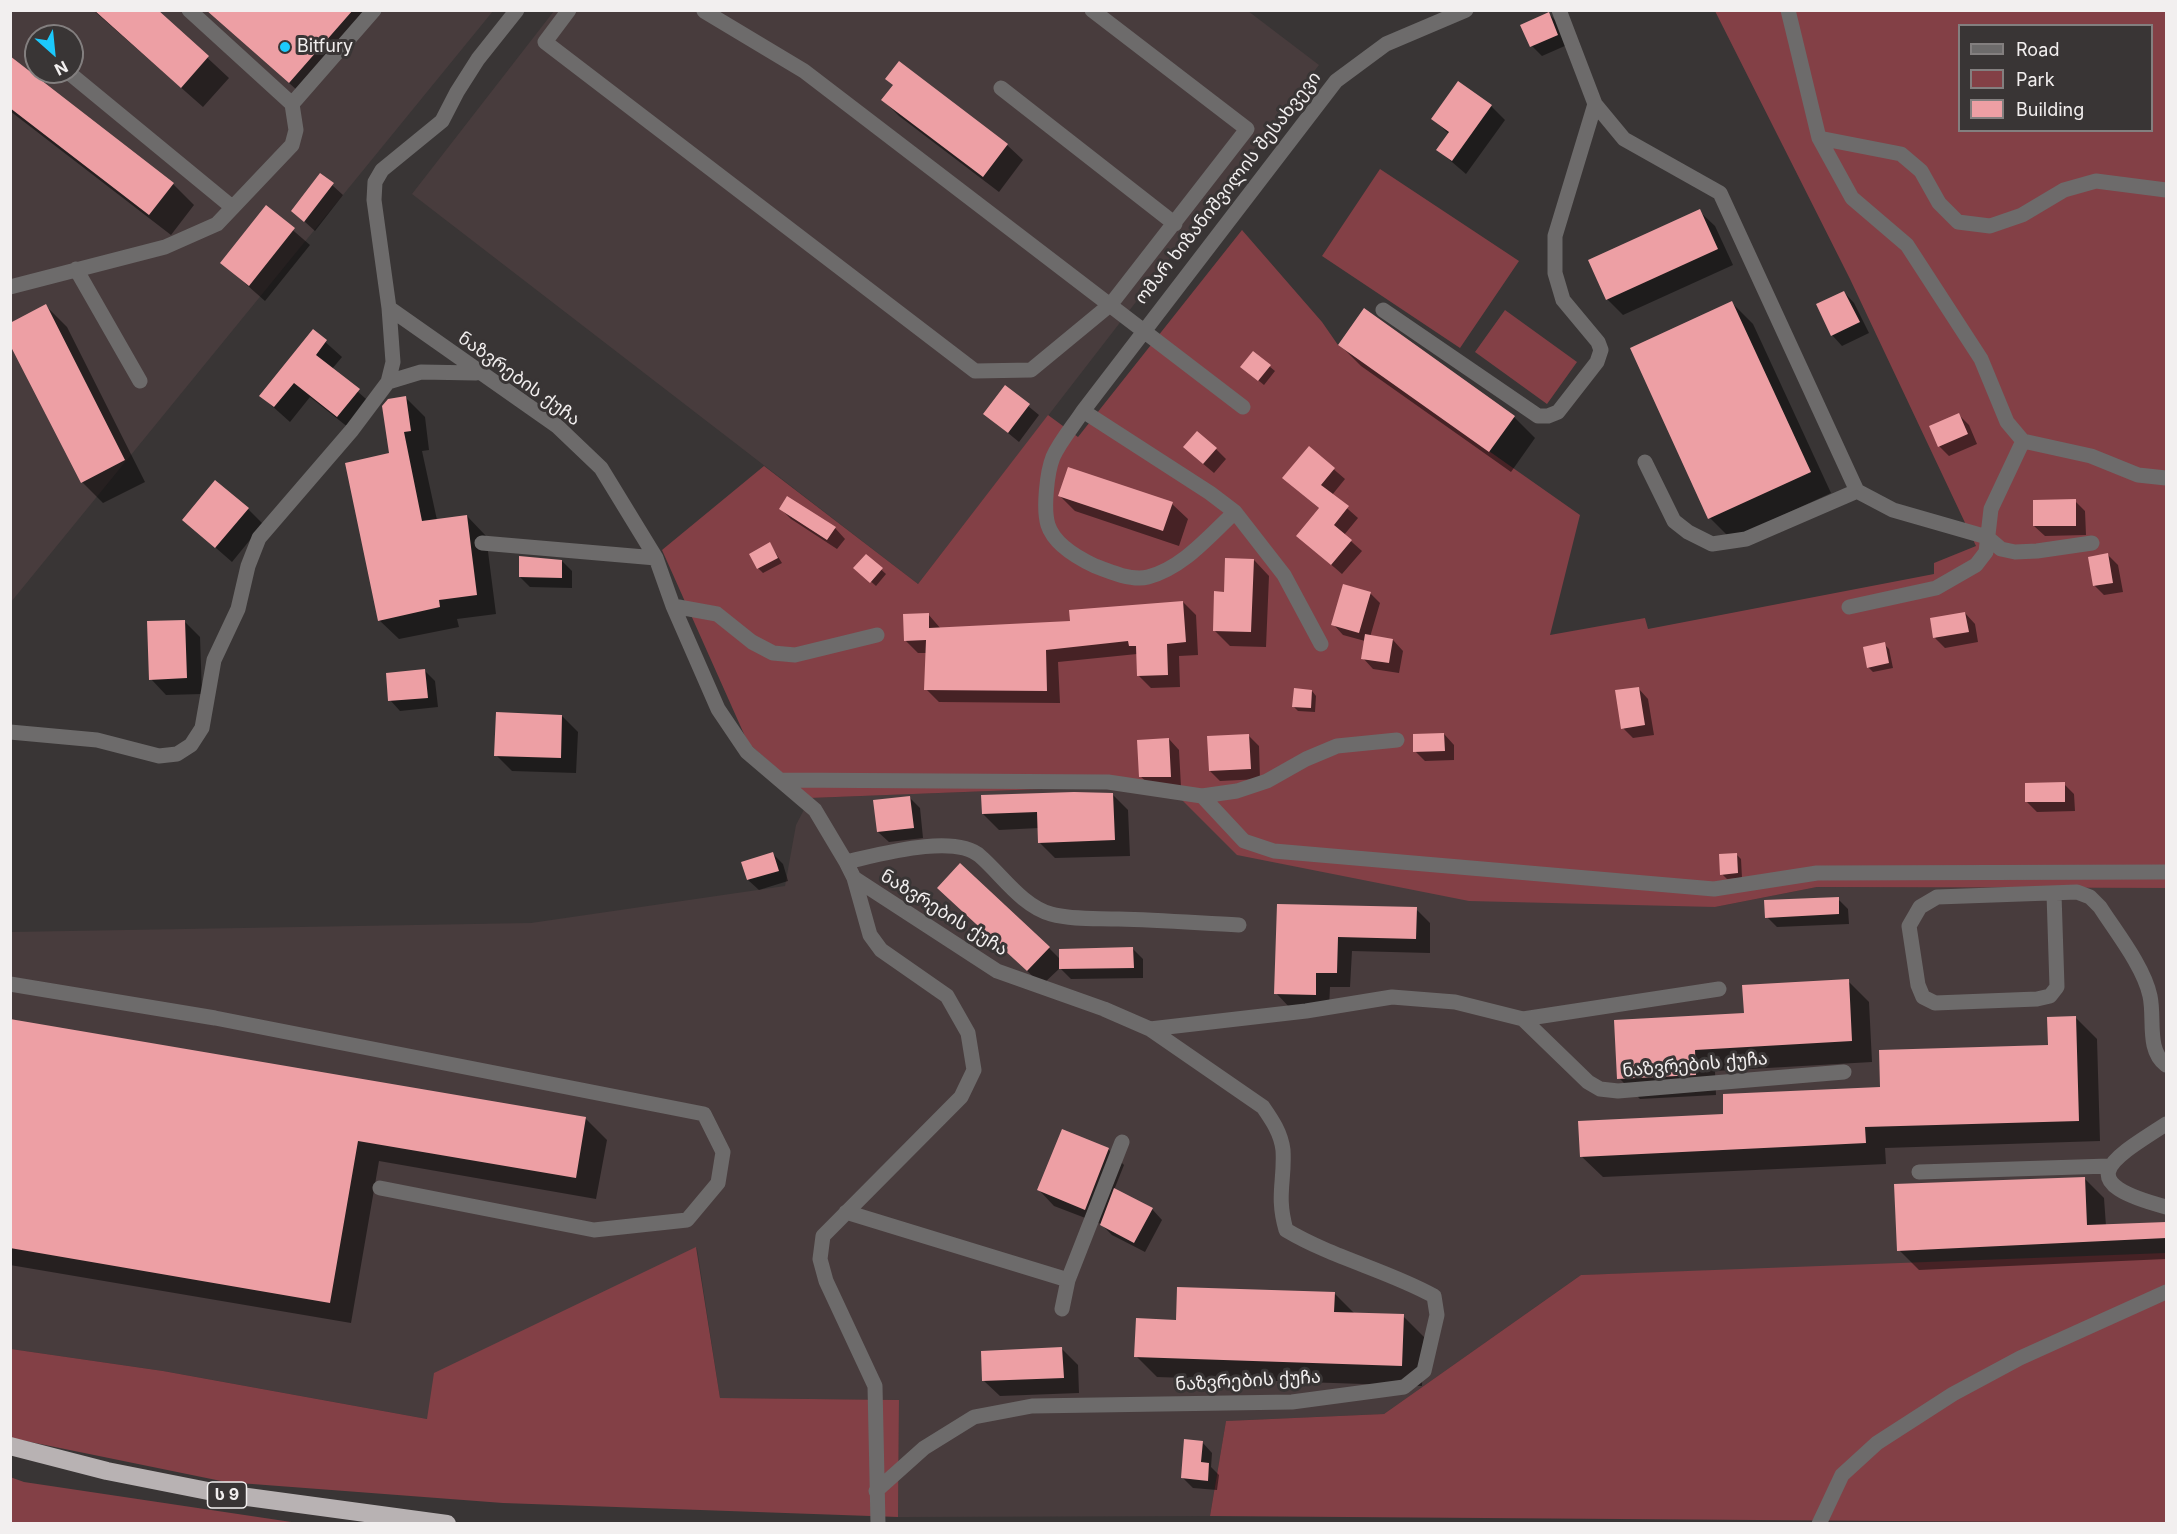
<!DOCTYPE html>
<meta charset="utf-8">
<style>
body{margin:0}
#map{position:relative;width:2177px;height:1534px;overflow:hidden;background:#393535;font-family:Inter,sans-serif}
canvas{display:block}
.frame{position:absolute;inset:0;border:12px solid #f2efef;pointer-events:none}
.legend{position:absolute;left:1958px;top:24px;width:195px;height:108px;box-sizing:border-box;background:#393535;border:2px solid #837f7f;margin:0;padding:8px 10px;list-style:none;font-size:18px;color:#f2efef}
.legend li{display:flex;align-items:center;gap:12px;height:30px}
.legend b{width:30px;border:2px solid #837f7f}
.north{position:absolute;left:24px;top:24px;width:60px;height:60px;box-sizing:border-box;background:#393535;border:2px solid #837f7f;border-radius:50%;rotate:153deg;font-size:16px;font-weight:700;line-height:24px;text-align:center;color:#f2efef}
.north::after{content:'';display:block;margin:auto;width:21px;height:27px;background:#1cc9fc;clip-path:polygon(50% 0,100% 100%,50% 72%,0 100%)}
</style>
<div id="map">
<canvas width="2177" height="1534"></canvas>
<div class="frame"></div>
<ul class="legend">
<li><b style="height:8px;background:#6d6b6b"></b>Road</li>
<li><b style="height:16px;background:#834046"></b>Park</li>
<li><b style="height:16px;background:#ed9fa4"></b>Building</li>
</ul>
<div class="north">N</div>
</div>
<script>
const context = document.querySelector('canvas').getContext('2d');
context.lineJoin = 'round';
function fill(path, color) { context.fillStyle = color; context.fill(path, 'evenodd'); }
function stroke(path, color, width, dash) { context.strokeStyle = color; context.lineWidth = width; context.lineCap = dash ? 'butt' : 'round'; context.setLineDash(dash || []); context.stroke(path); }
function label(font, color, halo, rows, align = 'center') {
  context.font = font + ' Inter,"Noto Sans Georgian",sans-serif'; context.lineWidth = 6; context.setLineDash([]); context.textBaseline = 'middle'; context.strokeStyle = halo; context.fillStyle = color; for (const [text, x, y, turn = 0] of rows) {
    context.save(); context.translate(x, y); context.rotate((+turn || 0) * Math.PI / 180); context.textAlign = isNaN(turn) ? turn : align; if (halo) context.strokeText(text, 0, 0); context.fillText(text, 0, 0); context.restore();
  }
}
fill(new Path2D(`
 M11 11H493L11 602ZM36 36H72V72H36Z
 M554 11H1248L1319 65 918 584 412 194Z
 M1119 786 1715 907 1817 887 2166 888V1256L1581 1275 1384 1414 1226 1421 1210 1516 898 1517 899 1400 720 1398 697 1248 427 1419 163 1371 11 1349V932L531 923 785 886 796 825 810 798Z`), '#483c3d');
fill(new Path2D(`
 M1715 11H2166V888L1817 887 1715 907 1469 901 1237 855 1180 798 1119 786 810 798 748 743 662 550 764 466 918 584 1048 415 1078 437 1242 230 1322 322 1338 345 1580 515 1550 635 1645 618 1648 629 1934 574V563L1976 546 1850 279ZM1960 26H2152V130H1960Z
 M1380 169 1519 261 1460 348 1322 256Z
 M1505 310 1577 362 1547 404 1475 352Z
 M696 1247 720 1398 899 1400 898 1517 503 1503 226 1482 11 1438V1349L163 1371 427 1419 434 1373Z
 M2166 1253V1523L1210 1516 1226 1421 1384 1414 1581 1275Z
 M10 1477 24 1482 298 1523H11Z`), '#834046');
fill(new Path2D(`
 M93 10H156L229 78 203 107Z
 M206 10H382L306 98Z
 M1548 13 1559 24 1567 45 1542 56 1532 46Z
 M15 61 173 184 194 205 171 235 10 111V67Z
 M1459 83 1491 106 1505 120 1466 174 1438 150 1449 134 1433 119Z
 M883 100 1007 145 1023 160 999 192 899 116Z
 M321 175 343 195 315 231 293 211Z
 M266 207 310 245 265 301 222 263Z
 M1699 211 1715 226 1733 265 1623 315 1607 299Z
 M1844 292 1854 303 1869 333 1842 346 1832 335Z
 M1732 303 1753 324 1831 493 1731 539 1710 518 1632 349Z
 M46 306 67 327 145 482 103 503 82 482Z
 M313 331 342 357 332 369 374 406 354 432 310 397 290 422 261 396Z
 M1340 345 1514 417 1535 438 1511 472 1361 366Z
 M1253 353 1275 371 1264 385 1247 371Z
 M1005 387 1039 415 1019 442 985 414Z
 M406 398 425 417 429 450 422 451 437 520 467 516 486 536 496 614 457 619 459 627 399 639 379 620 390 455Z
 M1959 415 1969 425 1977 444 1949 456 1939 446Z
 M1309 448 1345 479 1332 495 1358 518 1344 535 1362 551 1342 574 1298 536 1320 509 1295 488Z
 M1216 449 1226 459 1214 473 1195 457Z
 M1060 496 1172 504 1188 519 1179 546 1075 511Z
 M2075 501 2085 511 2086 535 2045 536 2034 526Z
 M248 509 263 524 232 562 184 520Z
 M781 509 835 528 845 539 837 549 791 519Z
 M770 544 782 563 763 573 758 568Z
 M2108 555 2118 565 2123 592 2104 595 2094 585Z
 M866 556 886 574 876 586 860 572Z
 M1254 560 1269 576 1266 647 1230 646 1214 630Z
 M562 561 572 571V588L530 587 520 577Z
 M1370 593 1380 603 1370 637 1393 640 1403 651 1399 673 1373 669 1363 658 1365 641 1343 635 1333 624Z
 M1183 602 1196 615 1198 655 1179 656 1180 687 1151 688 1138 675 1137 654 1058 662 1060 703 939 702 926 689 927 653H918L905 640 928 614 941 629 1072 623Z
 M1965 613 1975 624 1978 642 1945 648 1935 638Z
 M184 621 200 637 202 694 166 695 151 679Z
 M1884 644 1889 649 1893 668 1873 672 1868 667Z
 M425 671 435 681 438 707 400 711 390 700Z
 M1638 688 1648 699 1654 735 1633 738 1623 728Z
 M1312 691 1316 696 1315 712 1298 711 1294 707Z
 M562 716 578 732 576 773 512 771 496 755Z
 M1444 734 1454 745V760L1425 761 1415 751Z
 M1248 735 1259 746 1260 779 1220 781 1210 771Z
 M1169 739 1179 750 1181 787 1151 786 1140 776Z
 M2064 784 2074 794 2075 811 2037 812 2027 802Z
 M1112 794 1128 810 1130 856 1055 858 1040 843 1039 828 999 830 983 814Z
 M910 798 920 808 923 838 889 842 878 832Z
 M773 854 783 864 788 881 759 890 748 880Z
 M1736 854 1741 859 1742 878 1727 879 1722 874Z
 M1838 899 1848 909 1849 924 1777 927 1767 917Z
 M955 903 1049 948 1061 960 1133 949 1143 959V978L1071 979 1060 968 1042 985Z
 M1278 906 1416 909 1430 923V953L1352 951 1350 987H1330L1329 1009 1290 1008 1276 993Z
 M1848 981 1869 1002 1872 1062 1715 1071 1716 1095 1640 1099 1619 1078 1745 1014Z
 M2076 1018 2097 1039 2100 1141 1885 1148 1886 1164 1603 1177 1581 1156 1881 1088 2049 1046Z
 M10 1020 586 1119 607 1140 596 1199 379 1161 351 1323 10 1265Z
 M1108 1149 1124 1165 1114 1190 1152 1209 1162 1220 1145 1252 1112 1235 1101 1224 1054 1206 1039 1190Z
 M2084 1178 2104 1198 2106 1226 2166 1223V1259L1919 1270 1899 1250Z
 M1334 1293 1355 1314 1403 1316 1424 1337 1422 1386 1157 1377 1136 1356 1178 1321Z
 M1062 1349 1078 1365 1079 1393 1000 1396 984 1381Z
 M1202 1442 1212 1453 1211 1467 1219 1475 1217 1490 1193 1488 1182 1477Z`), '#0007');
fill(new Path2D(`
 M94 10H158L209 56 181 88Z
 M206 10H353L289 83Z
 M1549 12 1558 35 1530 47 1520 25Z
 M10 56 174 183 149 215 10 108Z
 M899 61 1008 144 983 177 881 100 893 85 885 79Z
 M1458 81 1492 105 1452 161 1436 150 1449 132 1431 119Z
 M320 173 334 183 304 222 291 211Z
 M266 205 295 228 249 286 220 263Z
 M1700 209 1718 249 1606 300 1588 260Z
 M1844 291 1860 322 1831 336 1816 304Z
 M1732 301 1811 472 1708 519 1630 348Z
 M46 304 125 460 81 483 10 345V323Z
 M1364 308 1515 416 1489 452 1338 345Z
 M313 329 327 340 316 355 360 389 337 417 294 383 274 407 259 396Z
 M1253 351 1271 365 1258 381 1240 367Z
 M1005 385 1030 404 1008 433 983 414Z
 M406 396 411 431 404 432 422 521 467 515 477 595 439 600 440 607 378 621 345 463 389 453 382 406 388 399Z
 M1959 413 1968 434 1938 447 1929 426Z
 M1197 431 1217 448 1203 464 1183 447Z
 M1309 446 1335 468 1321 485 1349 506 1334 525 1352 540 1331 565 1296 536 1319 508 1282 478Z
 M1068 467 1173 502 1163 531 1058 496Z
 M215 480 249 508 215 548 182 520Z
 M787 496 836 527 827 540 779 509Z
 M2076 499V526H2033V500Z
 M770 542 778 558 757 569 749 554Z
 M2108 553 2113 583 2093 586 2088 557Z
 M866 554 883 568 870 583 853 568Z
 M519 556 562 560V578L519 577Z
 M1225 558 1254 559 1251 632 1213 631 1214 591 1224 592Z
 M1343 584 1371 592 1359 633 1331 625Z
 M1183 601 1186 642 1167 644 1168 675 1137 676 1136 646H1129L1128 641 1046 650 1047 691 924 690 926 640 904 641 903 614 929 613V628L1070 621 1069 610Z
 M1965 612 1969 632 1933 638 1930 618Z
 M185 620 187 678 149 680 147 621Z
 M1365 634 1393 639 1389 663 1361 659Z
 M1885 642 1889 663 1867 668 1863 647Z
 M425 669 428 698 388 701 386 673Z
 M1639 687 1645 725 1621 729 1615 690Z
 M1294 688 1312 690 1311 708 1292 707Z
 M496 712 562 715 561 758 494 756Z
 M1444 733 1445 751 1413 752V734Z
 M1249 734 1251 769 1209 771 1207 736Z
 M1169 738 1171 777H1139L1137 740Z
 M2065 782V802H2025V783Z
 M1074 792 1113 793 1115 840 1038 843 1037 812 982 814 981 795Z
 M910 796 914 828 877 832 873 800Z
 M773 852 779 871 747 880 741 862Z
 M1737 853 1738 873 1720 875 1719 854Z
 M960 863 1050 947 1027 971 937 888Z
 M1839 897V914L1765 918 1764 900Z
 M1277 904 1417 907 1416 939 1338 937 1337 973H1316V995L1274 994Z
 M1133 947 1134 968 1059 969V949Z
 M1849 979 1852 1041 1695 1050 1696 1075 1617 1079 1614 1020 1744 1013 1742 985Z
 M2076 1016 2079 1121 1865 1127 1866 1143 1580 1157 1578 1121 1723 1114V1094L1880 1087 1879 1050 2048 1045 2047 1017Z
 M10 1019 586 1117 576 1178 358 1141 330 1303 10 1248Z
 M1062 1129 1109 1148 1085 1210 1037 1190Z
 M2085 1177 2087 1225 2166 1222V1238L1897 1251 1894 1184Z
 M1114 1188 1153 1208 1134 1243 1100 1225Z
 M1177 1287 1335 1292 1334 1312 1404 1314 1402 1366 1134 1357 1136 1318 1176 1320Z
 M1062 1347 1064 1378 982 1381 981 1351Z
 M1184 1439 1203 1441 1201 1462 1209 1463 1208 1481 1181 1478Z`), '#ed9fa4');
stroke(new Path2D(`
 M517 10 478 59 457 92 442 121 382 170 375 182 374 200 389 308 557 426 601 468 656 558 673 606 718 709 747 752 815 810 846 862 854 878 870 935 881 950 947 996 968 1033 974 1070 961 1097 823 1236 820 1259 826 1281 875 1386 878 1524
 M569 10 545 42 975 371 1031 370 1111 304 1247 129 1092 10
 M1559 10 1595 104 1624 139 1720 193 1857 491
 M1788 10 1819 138 1852 198 1907 245 1981 359 2007 422 2023 441 2091 456 2138 475 2166 478
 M704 11 804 71 1243 407
 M68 72 232 207
 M1001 88 1175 224
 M292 104 374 10
 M1819 138 1901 154 1921 171 1939 203 1958 222 1990 226 2022 215 2064 190 2096 181 2166 190
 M76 269 140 381
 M10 287 165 247 217 224 292 145 296 130 292 104 189 10
 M1383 310 1538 416H1548L1558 412 1597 362 1601 350 1598 342 1563 300 1555 273V236L1595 104
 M388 382 421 372 476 373
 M1083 411 1210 493 1235 512 1284 575 1321 644
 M1645 462 1674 521 1688 532 1712 544 1746 539 1857 491 1893 510 1987 537 2001 549 2015 552 2037 551 2092 543
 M1235 512C1209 536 1183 568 1148 577 1132 581 1110 572 1095 566 1078 558 1054 544 1048 525 1043 509 1047 472 1053 457 1060 441 1074 425 1083 411L1336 81 1386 44 1466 10
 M482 543 656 558
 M673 606 717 614 752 642 773 653 795 655 877 635
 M1849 607 1936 588 1976 565 1986 552 1991 509 2023 441
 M10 732 97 740 159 756 177 754 191 745 202 728 214 660 238 609 248 566 259 538 352 430 388 382 393 362 389 308
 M781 780 1108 782 1202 796 1244 841 1274 851 1714 889 1817 873 2166 872
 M1202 796 1237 791 1267 781 1306 759 1337 746 1397 740
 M846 862C878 855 954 833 980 856 1002 875 1022 906 1051 914 1073 920 1097 918 1119 919 1159 920 1199 923 1239 925
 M854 878 997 971 1104 1009 1150 1029 1263 1107C1272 1120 1281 1133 1283 1150 1285 1181 1276 1195 1286 1230 1333 1258 1387 1270 1434 1296L1437 1315 1424 1371 1404 1387 1292 1402 1032 1406 974 1417 924 1448 876 1491
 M2054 894 2057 987 2050 996 2037 999 1935 1003 1923 997 1918 985 1909 926 1920 907 1937 897 2077 892 2090 897 2100 907C2116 932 2144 967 2150 996 2155 1019 2146 1050 2166 1065
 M10 984 215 1018 704 1114 723 1152 718 1183 687 1220 594 1230 380 1188
 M1523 1019 1719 989
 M1150 1029 1306 1011 1392 997 1455 1002 1523 1019 1588 1082 1600 1089 1618 1091 1844 1072
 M2166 1124C2108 1161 2072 1182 2166 1207
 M1919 1172 2109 1166
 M846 1212 1068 1280
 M1062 1309 1068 1280 1122 1142
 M1819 1524 1842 1475 1877 1443 1953 1394 2020 1358 2166 1292`), '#6d6b6b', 15);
stroke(new Path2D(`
 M10 1446 107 1471 218 1493 447 1524`), '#b8b2b3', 18);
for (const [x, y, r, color] of [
 [285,47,6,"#1cc9fc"]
]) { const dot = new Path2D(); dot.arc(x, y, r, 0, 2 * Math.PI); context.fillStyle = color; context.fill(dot); stroke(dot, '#393535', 2); }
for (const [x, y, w] of [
 [227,1495,39]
]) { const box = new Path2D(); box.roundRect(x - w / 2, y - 13, w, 26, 4.5); context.fillStyle = '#393535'; context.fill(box); stroke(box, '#f2efef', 1.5); }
label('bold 16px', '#f2efef', null, [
 ["ს 9",227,1495]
]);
label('18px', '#f2efef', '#393535', [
 ["Bitfury",297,47]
], 'left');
label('18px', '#f2efef', '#393535', [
 ["ომარ ხიზანიშვილის შესახვევი",1228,188,-52],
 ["ნაზვრების ქუჩა",519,379,36],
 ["ნაზვრების ქუჩა",944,913,32],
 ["ნაზვრების ქუჩა",1695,1065,-5],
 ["ნაზვრების ქუჩა",1248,1381,-3]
]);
</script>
